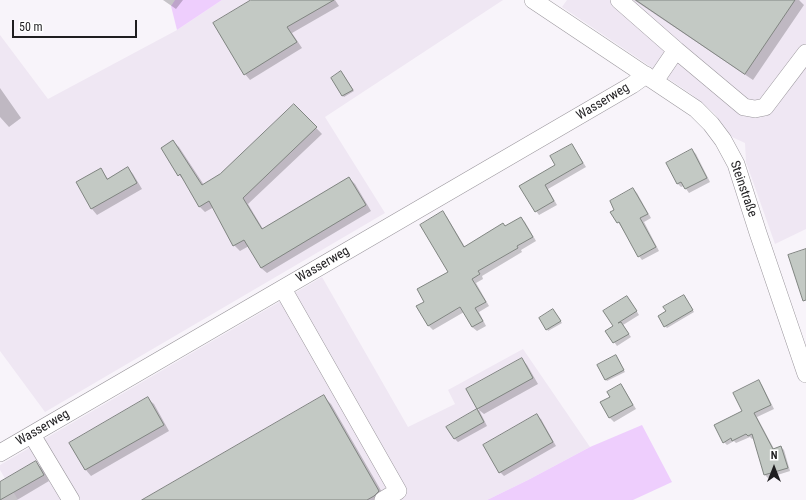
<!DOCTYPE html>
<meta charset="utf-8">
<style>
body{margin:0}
#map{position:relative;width:806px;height:500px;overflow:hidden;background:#f8f4fa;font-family:"Roboto Condensed",sans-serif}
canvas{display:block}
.north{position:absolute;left:754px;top:448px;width:40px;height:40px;-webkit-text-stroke:3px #fff;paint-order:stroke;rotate:0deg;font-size:11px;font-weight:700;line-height:16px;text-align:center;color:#1f1e20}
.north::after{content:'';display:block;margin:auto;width:14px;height:18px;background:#1f1e20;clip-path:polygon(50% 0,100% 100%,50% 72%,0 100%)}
.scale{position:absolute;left:12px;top:20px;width:125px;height:18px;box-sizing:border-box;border:2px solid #1f1e20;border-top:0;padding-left:5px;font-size:12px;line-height:14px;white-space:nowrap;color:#1f1e20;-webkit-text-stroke:3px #fff;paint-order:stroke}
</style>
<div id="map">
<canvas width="806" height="500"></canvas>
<div class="north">N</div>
<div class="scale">50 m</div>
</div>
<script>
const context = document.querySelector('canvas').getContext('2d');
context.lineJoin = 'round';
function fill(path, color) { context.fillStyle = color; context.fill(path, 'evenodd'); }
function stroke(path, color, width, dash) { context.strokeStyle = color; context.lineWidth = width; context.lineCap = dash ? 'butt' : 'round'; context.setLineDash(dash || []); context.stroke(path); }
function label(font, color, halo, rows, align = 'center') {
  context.font = font + ' "Roboto Condensed",sans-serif'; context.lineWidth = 3; context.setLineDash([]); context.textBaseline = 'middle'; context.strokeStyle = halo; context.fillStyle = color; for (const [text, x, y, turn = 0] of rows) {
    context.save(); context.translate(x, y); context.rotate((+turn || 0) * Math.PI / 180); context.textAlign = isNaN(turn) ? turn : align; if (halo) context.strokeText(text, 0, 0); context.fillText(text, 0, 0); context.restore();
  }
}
fill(new Path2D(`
 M222 0H503L325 117 385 213 45 412 0 351V35L48 99 177 30Z
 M567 0H806V229L775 244 746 162 745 143 732 137 714 113 691 94 562 7Z
 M322 277 408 427 455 404 448 390 523 349 590 447 528 480 487 500H18L0 470V465Z`), '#efe7f3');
fill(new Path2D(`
 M175 0H222L177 30 171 6Z
 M642 425 672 482 633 500H487L528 480 590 447Z`), '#eecefd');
fill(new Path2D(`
 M163 0H183L176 9Z
 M253 0H335L339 6 292 33 302 48 250 80 245 74Z
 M634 0H799L804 5 753 80Z
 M343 74 354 91 344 97 343 96Z
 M0 88 21 118 9 127 0 117Z
 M294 105 322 134 248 204 263 229 349 178 355 184 371 211 267 273 261 268 249 246 240 251 234 245 214 207 205 212 199 206 185 181 179 175 162 149 173 141 179 147 204 185 221 175Z
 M572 145 575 149 586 167 548 189 557 205 539 215 536 211 520 186 556 165Z
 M692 150 696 154 710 182 689 193 684 186 681 187 677 183Z
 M128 168 133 174 142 189 97 215 92 209 77 183 101 170 108 179Z
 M633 189 637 193 651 218 644 222 659 251 642 260 639 256 612 212Z
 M443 213 447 217 465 247 503 224 506 227 521 218 525 222 536 241 521 250 522 252 482 276 483 279 476 283 489 306 479 312 486 326 477 331 472 327 464 312 433 330 428 325 425 303 449 273Z
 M684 296 694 312 667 328 665 326 667 312Z
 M630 300 639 315 623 325 631 337 617 346 607 332 615 327Z
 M555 312 562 323 548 331 547 329Z
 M617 358 625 372 607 381 606 380Z
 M522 359 527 365 538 384 484 414 479 410 487 426 458 442 455 439 448 427 479 410 467 390Z
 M759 382 762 385 774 409 757 417 774 449 781 447 784 450 790 471 768 478 765 475 754 438 752 439 750 437 736 443 734 441 727 445 724 442 743 411Z
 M621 385 624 389 636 409 614 422 610 418 602 403 611 397Z
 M324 397 331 404 386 499 385 500H144Z
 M148 399 154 404 169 431 91 476 86 470 70 443Z
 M537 416 541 419 556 446 504 476 500 472Z
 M36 463 42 468 49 481 17 500H0V483Z`), '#0003');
const building = new Path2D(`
 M251 0H334L287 27 297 42 244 75 213 23Z
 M636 0H795L745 74Z
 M341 71 353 90 342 96 331 78Z
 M294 104 317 127 243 198 262 229 349 177 366 205 261 268 244 240 233 246 209 201 199 207 180 174 178 176 161 148 173 140 202 185 220 174Z
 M572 144 583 163 545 185 554 201 535 212 519 186 555 165 550 156Z
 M692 149 707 178 685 189 681 182 677 184 666 163Z
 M128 167 137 183 91 209 76 182 101 168 107 179Z
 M633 188 648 214 640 218 656 247 638 257 619 222 617 223 610 212 614 210 610 201Z
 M443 211 464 247 503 223 505 226 521 217 533 237 517 246 518 248 478 271 480 274 472 279 486 302 475 308 483 321 472 327 460 307 428 326 416 306 424 302 417 289 448 272 420 225Z
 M806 249V300L803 301 788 255Z
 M684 295 693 310 664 327 658 316 666 311 663 307Z
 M627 296 637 311 618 323 621 322 629 334 613 343 605 331 613 326 603 311Z
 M553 309 561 321 546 330 539 318Z
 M616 355 624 370 605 380 597 365Z
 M522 358 533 378 477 409 466 389Z
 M759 380 771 405 754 413 773 449 781 446 788 468 764 475 752 434 748 436 746 434 732 441 731 438 723 443 714 425 742 411 733 393Z
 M621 384 633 405 609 418 600 402 610 397 607 392Z
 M324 395 379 491 374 496 367 500H142Z
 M148 397 164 425 85 470 69 443Z
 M477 409 484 422 454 439 446 427Z
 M537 414 553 442 499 473 483 445Z
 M36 461 44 475 0 500V482Z`);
fill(building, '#c3c9c4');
stroke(building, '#808581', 1);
const minor = new Path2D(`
 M533 0 696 109 711 124 723 140 736 164 758 233 806 374
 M619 0 676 50 655 81
 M676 50 744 107 755 109 765 107 806 53
 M283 289 398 491 383 500
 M32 435 71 500
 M0 453 632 85 646 75`);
stroke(minor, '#9c989e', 18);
stroke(minor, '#fff', 17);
label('13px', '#1f1e20', '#fff', [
 ["Wasserweg",603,102,-31],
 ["Steinstraße",743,189,71],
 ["Wasserweg",323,265,-30],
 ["Wasserweg",43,428,-30]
]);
</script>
